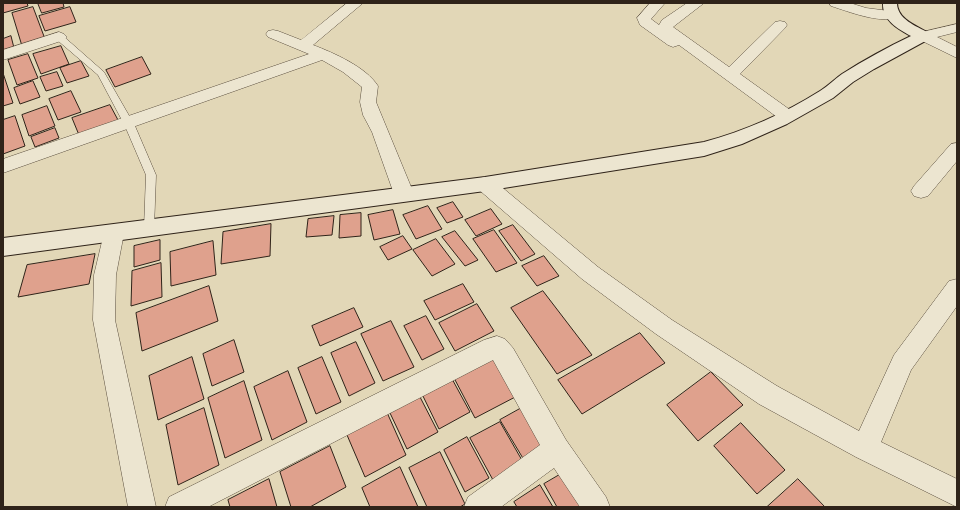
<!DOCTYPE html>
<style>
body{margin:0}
#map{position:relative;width:960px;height:510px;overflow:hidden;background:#e2d7b7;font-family:"Libre Bodoni",serif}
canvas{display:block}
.frame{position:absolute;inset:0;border:4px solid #2f2319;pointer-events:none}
</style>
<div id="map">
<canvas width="960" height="510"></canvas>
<div class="frame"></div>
</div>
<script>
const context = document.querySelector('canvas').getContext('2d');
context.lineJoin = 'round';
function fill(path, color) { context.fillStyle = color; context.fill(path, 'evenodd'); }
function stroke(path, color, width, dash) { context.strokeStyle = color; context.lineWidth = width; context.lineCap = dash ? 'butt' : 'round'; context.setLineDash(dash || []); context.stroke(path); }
const building = new Path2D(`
 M3 3H27L28 6 3 13Z
 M38 3H63L64 7 42 13Z
 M33 7 45 39 22 46 12 13Z
 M70 7 76 22 45 31 39 16Z
 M11 36 14 48 3 51V39Z
 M61 46 69 64 41 74 33 54Z
 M28 54 38 78 17 85 8 60Z
 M142 57 151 74 115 87 106 70Z
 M81 61 89 76 67 83 60 68Z
 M57 72 63 86 46 91 40 77Z
 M3 73 13 103 3 106Z
 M33 81 40 97 20 104 14 88Z
 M71 91 81 112 58 120 49 99Z
 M110 105 118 120 79 135 72 118Z
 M47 106 55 126 29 136 22 115Z
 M15 116 25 146 3 154V120Z
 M55 128 59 138 35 147 31 137Z
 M453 202 463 217 447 223 437 208Z
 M428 206 442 229 416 239 403 215Z
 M491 209 502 224 476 236 465 220Z
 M393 210 400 234 374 240 368 215Z
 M361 213V236L339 238 340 215Z
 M334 216 332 235 306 237 308 219Z
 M271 224 270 256 221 264 223 232Z
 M513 225 535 254 521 261 499 231Z
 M494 230 517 263 496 272 473 239Z
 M455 231 478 260 465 266 442 237Z
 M403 236 412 249 388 260 380 247Z
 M436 239 455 264 432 276 413 250Z
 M160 240V260L134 267V246Z
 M213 241 216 275 171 286 170 252Z
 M95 254 89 284 18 297 27 265Z
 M544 256 559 276 537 286 522 266Z
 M161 263 162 297 131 306 132 271Z
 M463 284 474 302 435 320 424 301Z
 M209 286 218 321 142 351 136 313Z
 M543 291 592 355 557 374 511 308Z
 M477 304 494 331 455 351 439 323Z
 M354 308 363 327 320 346 312 326Z
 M426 316 444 349 422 360 404 326Z
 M391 321 414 367 383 381 361 334Z
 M640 333 665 363 582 414 558 380Z
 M234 340 244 372 212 386 203 354Z
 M356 342 375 383 349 396 331 353Z
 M494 355 519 395 475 418 453 376Z
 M192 357 204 399 158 420 149 376Z
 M322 357 341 402 316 414 298 368Z
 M288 371 307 422 272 440 254 387Z
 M711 372 743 405 698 441 667 405Z
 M451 377 470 412 439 429 421 392Z
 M244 381 262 440 225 458 208 398Z
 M420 397 438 432 407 449 390 413Z
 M527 405 551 444 524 460 500 420Z
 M204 408 219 465 178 485 166 425Z
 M385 408 406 455 365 477 344 428Z
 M500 422 523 462 493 480 470 438Z
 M741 423 785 470 757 494 714 446Z
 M467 437 489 478 465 492 444 450Z
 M330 446 346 487 310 507H291L280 472Z
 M440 452 465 504 460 507H427L409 468Z
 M400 467 418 507H370L362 488Z
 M568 470 591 507H557L544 484Z
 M269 479 277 507H230L228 500Z
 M798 479 825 507H767Z
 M540 485 553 507H517L514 502Z`);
fill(building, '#dfa18d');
stroke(building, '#2f2319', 1);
const lane = new Path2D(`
 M56 35H62L104 72 135 126 156 175 154 228 153 231 149 232 145 231 144 228 146 175 125 126 98 75 56 39Z`);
const street = new Path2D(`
 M347 3H363L313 45C334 53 366 67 378 86L376 102 414 194 411 199 404 201 397 199 394 194 372 132 363 115 360 102 362 87 343 72 322 60 3 173V159L309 54 268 37 266 34 268 31 273 30 278 31 301 40Z
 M650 3H665L651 19 659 25 662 20 687 3H704L673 27 729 67 775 22 780 21 785 22 787 25 785 28 740 74 793 112 796 116 793 120 787 122 781 120 679 45 673 47 668 45 640 25 637 18Z
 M829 3H850L866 8 897 12 899 15 897 18C877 23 850 12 831 6Z
 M957 24V32L937 37 957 47V58L918 39 916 36 918 33Z
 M59 32 64 34 67 37 64 40 3 60V50Z
 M957 143V161L928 196 921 198 914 196 911 191 914 186 951 144Z
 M485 177 492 179 598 267 672 320 777 386 859 431 894 355 949 281 957 279V306L911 370 881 442 957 479V507L856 457 759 404 656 334 582 279 478 189 475 184 478 179Z
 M114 225 121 227 124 233 116 275 115 320 156 507H128L93 320 94 275 104 233 107 227Z
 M497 336 505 339 513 348 566 440 606 497 610 507H580L554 468 501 507H464L468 497 540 445 493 360 208 507H165L169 497 484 340Z`);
const secondary = new Path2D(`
 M883 3H897C897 19 916 26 929 33L931 36 929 39 874 69 853 82 833 98 787 124 742 144 704 156 485 191 3 256V238L485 177 704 142C745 131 785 113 820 91 828 86 835 79 842 74 864 60 888 47 911 36 898 29 882 20 883 3Z`);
stroke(lane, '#5c5040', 1);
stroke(street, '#5c5040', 1);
stroke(secondary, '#2f2319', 2);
fill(lane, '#ece5d0');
fill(street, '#ece5d0');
fill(secondary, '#ece5d0');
</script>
